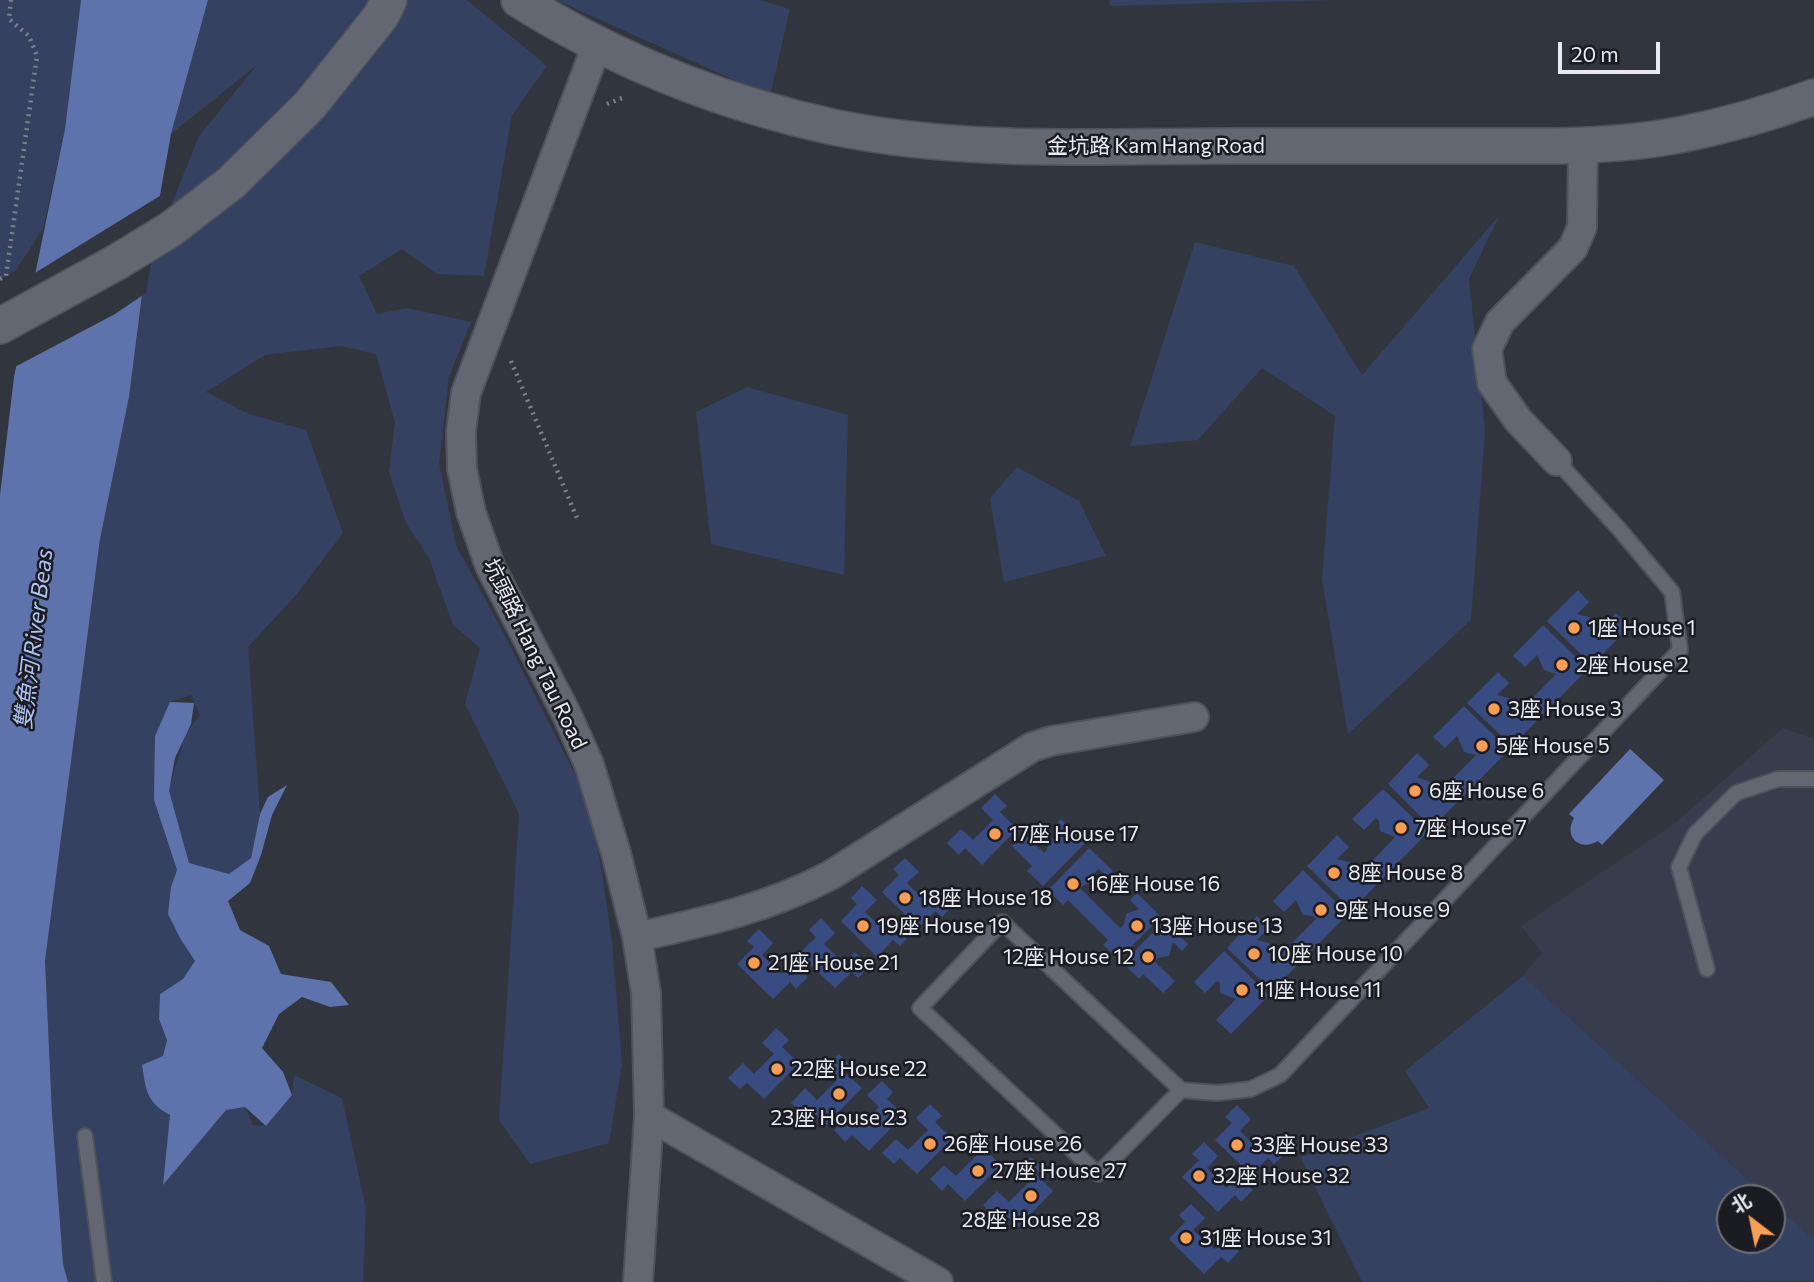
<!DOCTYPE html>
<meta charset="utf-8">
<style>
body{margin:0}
#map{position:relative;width:1814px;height:1282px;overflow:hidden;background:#31353e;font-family:Commissioner,"Noto Sans SC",sans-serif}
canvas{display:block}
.north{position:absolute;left:1716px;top:1184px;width:70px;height:70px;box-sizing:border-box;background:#1a1c21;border:2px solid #6d6f74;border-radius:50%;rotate:328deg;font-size:19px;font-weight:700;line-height:28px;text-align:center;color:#e9ebf1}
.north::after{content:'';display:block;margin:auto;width:24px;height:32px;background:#fb9e51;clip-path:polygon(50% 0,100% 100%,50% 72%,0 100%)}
.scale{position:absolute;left:1558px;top:42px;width:102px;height:32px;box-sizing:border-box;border:4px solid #e9ebf1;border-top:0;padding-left:9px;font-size:21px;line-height:24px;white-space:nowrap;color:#e9ebf1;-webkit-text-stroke:5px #1a1c21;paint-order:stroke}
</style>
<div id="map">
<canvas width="1814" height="1282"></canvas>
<div class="north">北</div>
<div class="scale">20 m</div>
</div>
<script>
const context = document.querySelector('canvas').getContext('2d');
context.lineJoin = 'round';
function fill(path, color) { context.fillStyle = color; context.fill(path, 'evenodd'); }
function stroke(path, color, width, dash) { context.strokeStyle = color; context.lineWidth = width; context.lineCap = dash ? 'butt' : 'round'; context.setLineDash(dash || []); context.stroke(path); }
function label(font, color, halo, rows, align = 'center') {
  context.font = font + ' Commissioner,"Noto Sans SC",sans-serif'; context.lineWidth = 5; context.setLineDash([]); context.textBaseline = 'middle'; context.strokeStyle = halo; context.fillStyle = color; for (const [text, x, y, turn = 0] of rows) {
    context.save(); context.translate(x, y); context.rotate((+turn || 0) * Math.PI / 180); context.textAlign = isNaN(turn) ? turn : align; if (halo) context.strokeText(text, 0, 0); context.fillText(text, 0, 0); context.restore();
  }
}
fill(new Path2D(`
 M1783 728 1814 739V1240L1772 1202V1198H1768L1523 976 1542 953 1521 926 1674 824Z`), '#373d4c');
fill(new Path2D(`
 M0 0H81L65 129 43 229 16 270 0 280Z
 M208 0H467L547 66 512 115 484 276 437 274 402 249 359 276 377 314 407 308 471 322 449 377 439 463 456 545 505 636 592 808 612 941 622 1064 609 1143 530 1164 499 1120 519 814 465 704 480 648 453 625 429 558 406 523 389 472 395 422 376 354 340 346 265 355 206 392 249 414 306 430 343 533 297 594 248 647 260 814 251 858 229 874 215 878 189 863 168 791 186 733 200 715 191 695 170 702 154 800 177 870 171 887 202 956 183 979 160 994 159 1019 167 1040 163 1056 142 1066 170 1114 164 1183 226 1110 245 1107 253 1125 266 1126 292 1095 294 1075 342 1098 366 1209 363 1282H68L63 1264 52 1113 45 961 100 539 129 397 146 268 199 136 257 65 171 134Z
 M556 0H760L790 9 770 96Z
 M1109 0H1337L1110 6Z
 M1499 216 1469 279 1485 430 1471 620 1348 734 1322 579 1335 416 1262 368 1198 440 1130 446 1195 242 1294 266 1362 375Z
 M747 387 848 415 844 575 711 544 696 412Z
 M1017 467 1079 501 1106 556 1004 582 990 498Z
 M1523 976 1768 1198H1730V1240H1772V1202L1814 1240V1281L1362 1282 1300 1157 1429 1108 1405 1071Z`), '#354160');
fill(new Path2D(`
 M81 0H208L171 134 142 295 129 397 100 539 45 961 52 1113 63 1264 68 1282H0V495L14 377 65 129Z
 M170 702 194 703 191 724 175 758 169 791 189 863 229 874 251 858 260 814 268 797 287 785 272 815 261 855 250 883 228 901 240 930 269 946 281 974 331 982 349 1005 330 1007 302 997 279 1014 262 1048 283 1072 292 1095 266 1126 245 1107 226 1110 163 1185 170 1115C146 1102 146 1090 142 1065L163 1056 167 1040 159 1019 160 994 183 979 195 961 180 938 168 914 171 887 177 870 154 800 155 736Z
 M1630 749 1664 780 1602 845 1598 841C1580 852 1563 837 1574 818L1569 814Z`), '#5e73ac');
fill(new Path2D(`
 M163 194 146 293 115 314 13 368 30 276Z`), '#31353e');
fill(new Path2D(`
 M1578 590 1589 602 1577 614 1589 617 1597 633 1616 613 1630 626 1592 665 1547 621Z
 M1543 625 1588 669 1512 746 1467 703 1498 672 1509 683 1497 695 1509 698 1517 714 1556 674 1544 670 1537 655 1525 667 1513 656Z
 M1464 706 1509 750 1432 828 1388 784 1417 753 1429 765 1417 777 1433 783 1434 793 1436 795 1476 755 1464 752 1457 736 1445 748 1433 737Z
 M1383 789 1428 832 1352 910 1307 866 1337 835 1349 847 1337 859 1349 862 1352 865 1353 875 1356 878 1395 837 1380 831 1379 821 1376 818 1364 830 1352 819Z
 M995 794 1007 806 1000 812 1017 829 982 865 965 848 959 855 947 843 961 829 973 840 993 820 981 808Z
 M1061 819 1085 843 1043 886 1027 871 1032 866 1012 846 1024 834 1044 853 1047 850 1049 840 1059 838 1063 834 1054 826Z
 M1089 848 1113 871 1107 877 1099 869 1095 872 1093 882 1084 885 1080 888 1120 928 1124 924 1126 914 1139 909 1130 900 1137 893 1161 917 1119 959 1103 945 1108 940 1068 900 1063 905 1048 890Z
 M905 858 919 872 907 883 927 903 939 891 953 905 942 917 935 911 919 928 882 892 899 875 893 869Z
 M1303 870 1348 914 1272 991 1227 948 1257 916 1269 928 1257 940 1269 943 1276 959 1316 919 1313 916 1303 915 1296 900 1284 912 1273 901Z
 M862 886 877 900 865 912 885 931 897 920 911 934 900 946 893 940 877 957 841 921 857 904 851 898Z
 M821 918 835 933 824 944 844 964 855 952 870 966 858 978 852 972 835 988 799 954 816 937 809 930Z
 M1164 921 1188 944 1182 951 1173 942 1169 956 1158 958 1155 962 1175 981 1163 993 1143 974 1139 979 1123 963Z
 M759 929 773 943 762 955 782 974 793 963 808 977 796 989 790 982 773 999 737 964 754 947 747 941Z
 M1224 951 1269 995 1231 1034 1216 1020 1236 999 1220 993V983L1217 981 1205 993 1194 982Z
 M776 1028 789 1040 782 1047 799 1063 764 1099 747 1083 740 1089 728 1078 743 1063 754 1074 774 1054 762 1043Z
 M839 1054 851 1066 844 1072 862 1088 826 1125 810 1108 803 1114 791 1103 805 1088 817 1100 837 1080 825 1068Z
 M882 1081 893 1092 887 1099 904 1115 869 1151 852 1135 845 1142 834 1130 848 1115 860 1127 879 1107 867 1095Z
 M930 1104 942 1116 935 1122 952 1139 917 1174 900 1158 894 1164 882 1153 896 1139 908 1150 928 1130 916 1118Z
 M1237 1105 1251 1119 1240 1131 1259 1150 1271 1138 1286 1153 1274 1164 1268 1158 1251 1175 1215 1140 1232 1123 1225 1117Z
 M978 1130 990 1142 983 1148 1001 1165 965 1201 948 1184 942 1191 930 1179 944 1165 956 1176 976 1156 964 1144Z
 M1204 1142 1218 1156 1207 1168 1226 1188 1239 1176 1253 1190 1241 1202 1235 1195 1218 1212 1182 1177 1199 1160 1192 1154Z
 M1031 1157 1043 1168 1036 1174 1053 1191 1018 1227 1001 1210 994 1217 983 1205 997 1191 1009 1202 1029 1182 1016 1171Z
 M1191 1204 1205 1218 1193 1230 1214 1249 1225 1237 1239 1251 1228 1263 1221 1257 1204 1274 1169 1239 1185 1222 1179 1215Z`), '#394c82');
const service = new Path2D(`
 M1707 969 1679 867 1695 834 1736 793 1778 779H1814
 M1181 1090 1002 922 920 1008 1098 1174 1181 1090 1217 1093 1251 1089 1280 1075 1680 650 1672 592 1619 529 1557 461
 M85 1136 104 1282`);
const minor = new Path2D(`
 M597 45 466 393 461 431 462 469 471 512 490 566 567 715 589 764 616 853 637 937 646 993 649 1116 638 1282
 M1557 461 1518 420 1492 383 1487 349 1500 322 1573 248 1582 227 1583 146
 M637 937C704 922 769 908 831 875L1032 747 1051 741 1194 717
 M649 1116 938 1282`);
const tertiary = new Path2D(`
 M519 0C615 60 722 103 833 127 963 154 1100 146 1232 146 1313 146 1393 146 1473 146 1542 146 1611 148 1679 135 1725 126 1770 113 1814 97
 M0 326 117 262 171 229 232 182 310 105 381 16 389 0`);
stroke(service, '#4f525a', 18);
stroke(minor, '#4f525a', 32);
stroke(tertiary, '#4f525a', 38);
stroke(new Path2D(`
 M607 104 625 97
 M0 279 6 276 37 56 29 36 9 19 11 0
 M511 361 577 518`), '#7e8189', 4.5, [2, 5]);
stroke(service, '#626771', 14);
stroke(minor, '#626771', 28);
stroke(tertiary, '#626771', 35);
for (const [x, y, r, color] of [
 [1574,628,7,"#fb9e51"],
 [1562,665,7,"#fb9e51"],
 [1494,709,7,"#fb9e51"],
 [1482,746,7,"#fb9e51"],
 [1415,791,7,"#fb9e51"],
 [1401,828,7,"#fb9e51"],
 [995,834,7,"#fb9e51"],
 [1334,873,7,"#fb9e51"],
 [1073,884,7,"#fb9e51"],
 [905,898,7,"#fb9e51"],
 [1321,910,7,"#fb9e51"],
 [863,926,7,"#fb9e51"],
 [1137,926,7,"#fb9e51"],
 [1254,954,7,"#fb9e51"],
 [1148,957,7,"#fb9e51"],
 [754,963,7,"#fb9e51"],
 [1242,990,7,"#fb9e51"],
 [777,1069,7,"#fb9e51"],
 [839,1094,7,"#fb9e51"],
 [930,1144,7,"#fb9e51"],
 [1237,1145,7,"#fb9e51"],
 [978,1171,7,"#fb9e51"],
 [1199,1176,7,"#fb9e51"],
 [1031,1196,7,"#fb9e51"],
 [1186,1238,7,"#fb9e51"]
]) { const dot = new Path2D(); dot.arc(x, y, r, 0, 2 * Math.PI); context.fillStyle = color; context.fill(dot); stroke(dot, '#1a1c21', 2.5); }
label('21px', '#e9ebf1', '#1a1c21', [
 ["金坑路 Kam Hang Road",1156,146],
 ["坑頭路 Hang Tau Road",535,654,64]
]);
label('21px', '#e9ebf1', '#1a1c21', [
 ["1座 House 1",1588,628],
 ["2座 House 2",1576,665],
 ["3座 House 3",1508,709],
 ["5座 House 5",1496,746],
 ["6座 House 6",1429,791],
 ["7座 House 7",1415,828],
 ["17座 House 17",1009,834],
 ["8座 House 8",1348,873],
 ["16座 House 16",1087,884],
 ["18座 House 18",919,898],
 ["9座 House 9",1335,910],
 ["19座 House 19",877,926],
 ["13座 House 13",1151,926],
 ["10座 House 10",1268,954],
 ["12座 House 12",1134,957,"right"],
 ["21座 House 21",768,963],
 ["11座 House 11",1256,990],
 ["22座 House 22",791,1069],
 ["23座 House 23",839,1118,"center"],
 ["26座 House 26",944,1144],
 ["33座 House 33",1251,1145],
 ["27座 House 27",992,1171],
 ["32座 House 32",1213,1176],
 ["28座 House 28",1031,1220,"center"],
 ["31座 House 31",1200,1238]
], 'left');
label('italic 23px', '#afc2f4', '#1a1c21', [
 ["雙魚河 River Beas",34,639,-83]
]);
</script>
